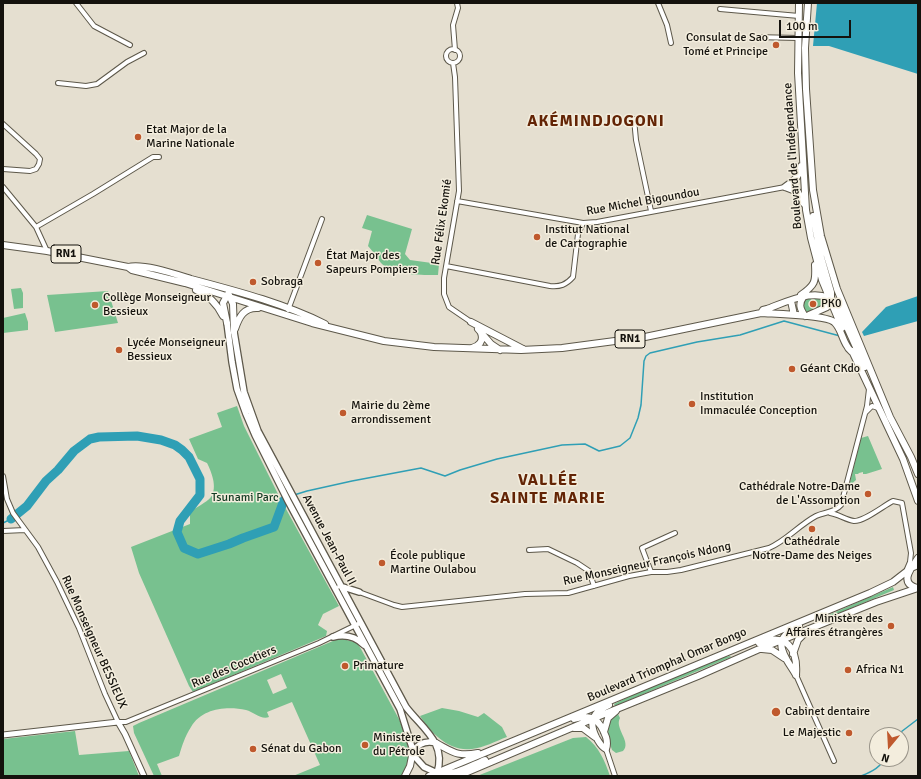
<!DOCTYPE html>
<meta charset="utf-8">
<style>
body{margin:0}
#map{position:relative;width:921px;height:779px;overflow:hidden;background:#e5dfd0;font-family:Signika,sans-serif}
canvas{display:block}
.frame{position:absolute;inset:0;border:4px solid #14120d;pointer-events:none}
.north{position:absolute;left:869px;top:727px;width:40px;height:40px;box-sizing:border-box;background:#f3eddd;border:1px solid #9a958a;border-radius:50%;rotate:198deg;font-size:11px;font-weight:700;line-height:16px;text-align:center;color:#14120d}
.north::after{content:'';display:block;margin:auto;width:14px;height:18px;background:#bf592d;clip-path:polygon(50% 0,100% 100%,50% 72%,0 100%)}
.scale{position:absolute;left:779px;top:20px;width:72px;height:18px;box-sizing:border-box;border:2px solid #14120d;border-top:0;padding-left:5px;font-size:12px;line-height:14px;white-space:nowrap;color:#14120d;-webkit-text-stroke:3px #f3eddd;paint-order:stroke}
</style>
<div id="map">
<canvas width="921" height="779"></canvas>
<div class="frame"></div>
<div class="north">N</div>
<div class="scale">100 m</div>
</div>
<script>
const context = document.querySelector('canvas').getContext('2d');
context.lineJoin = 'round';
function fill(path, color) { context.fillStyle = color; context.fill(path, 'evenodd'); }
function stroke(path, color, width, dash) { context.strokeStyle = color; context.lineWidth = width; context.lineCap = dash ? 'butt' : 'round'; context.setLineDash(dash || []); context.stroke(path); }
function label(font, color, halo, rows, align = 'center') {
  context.font = font + ' Signika,sans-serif'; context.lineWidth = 3; context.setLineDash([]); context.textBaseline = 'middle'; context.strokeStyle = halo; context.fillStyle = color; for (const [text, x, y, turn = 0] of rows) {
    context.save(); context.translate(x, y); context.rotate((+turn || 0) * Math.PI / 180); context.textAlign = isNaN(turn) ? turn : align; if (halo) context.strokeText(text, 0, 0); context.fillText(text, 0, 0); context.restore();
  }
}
fill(new Path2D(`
 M367 215 412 229 405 254 410 260 439 264 438 275C422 275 393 276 381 263 376 257 373 251 368 246L372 231 362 228Z
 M21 288 23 293V308L14 309 11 289Z
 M108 291 118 323 55 332 47 295Z
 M807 297 827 300V304L807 312 804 309 803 301Z
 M25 313 28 322V330L3 333V318Z
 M237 406 244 426 280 498 339 606 323 614 318 625 327 631 326 636 193 692 189 686 139 573 131 547 190 524V512C196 507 206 503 211 497 218 487 211 471 207 463L198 459 189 439 222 427 217 413Z
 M868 436 882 469 866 474H863V472L859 473 858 474H855L856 480 849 486 861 438Z
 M893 587 894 590 825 619 824 617Z
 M340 638 357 643 361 649 400 721 407 742 409 757 403 776H293L320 765 292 702 267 712 269 717C261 720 254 712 246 710 227 706 202 708 191 727 185 736 182 746 179 756L157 764 162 776H154L134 733 133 726 139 723ZM281 674 287 688 273 694 267 680Z
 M730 656 731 657 615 706 614 704 635 694 720 658Z
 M442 708 459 711 478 717 484 713 502 727 507 737C496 741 483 748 472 749 449 752 431 733 420 716Z
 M618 714 620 718C614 728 632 742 623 751L616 753 612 750C608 737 604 721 618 714Z
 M75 731 79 755 129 751 139 776H3V739Z
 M586 737C599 747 605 761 610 776H477L573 738Z`), '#78c18f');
fill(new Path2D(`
 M817 3H918V74L829 46H813Z
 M918 296V321L864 336 862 332 886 307Z`), '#2f9fb5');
stroke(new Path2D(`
 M294 495 307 491 352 481 421 468 445 476 460 470 497 459 562 445 585 444 599 451 620 446 630 438 638 418 641 405 644 361 646 356 650 353 697 342 740 335 784 321 840 336
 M3 523 11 519
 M897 735 918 719
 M861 776C869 773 881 767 884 759`), '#2f9fb5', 1.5);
stroke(new Path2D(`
 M11 519 27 506 46 481 58 470 74 451 90 439 99 437 137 436 161 440 175 445 182 450 189 457 200 479V495L180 521 177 532 184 548 198 554 229 544 243 538 274 527 284 500`), '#2f9fb5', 9);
const minor = new Path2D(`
 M76 3 94 26 130 45
 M658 3 667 25 671 43
 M720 9 799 16
 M754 37 798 38
 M446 56a7 7 0 1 1 14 0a7 7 0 1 1-14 0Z
 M455 50 453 25 458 8 457 3
 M453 63 455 77 459 191 444 278V294L449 307 471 322
 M58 83 86 86 97 84 127 62 144 53
 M634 119 636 140 651 211
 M3 124 36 154 40 159 39 164 36 169 30 171 3 169
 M3 187 36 227 47 251
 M457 201 583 223 597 222 785 187
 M36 227 93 194 153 157H159
 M446 266 550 286C560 287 566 285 573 277L578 234 583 223
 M288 310 322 219
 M866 412 872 406 878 408
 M3 476 7 499 13 513 38 547 57 582 79 628 105 694 118 722H126L319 643 360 623
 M830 513C838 514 846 520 854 521 865 521 883 506 893 501L902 503 911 553 910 562 907 569
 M3 531 25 530
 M529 550 548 549 577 563 589 571 594 586
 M651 572 642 548 675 533
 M359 592 394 605 402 607 421 605 525 594 568 593 629 576 651 572H667L681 570 769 548C786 541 799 525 816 516 824 512 834 513 841 505L867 406 869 389
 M796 675 834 761
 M606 749 615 776`);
const tertiary = new Path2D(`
 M3 735 118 722 125 734 144 776`);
const secondary = new Path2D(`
 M227 323 232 362 237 389 246 414 255 435 288 501 400 709 415 757 424 767 437 773C447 743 422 728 406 707L258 431 244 392 234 332
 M340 586 359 592
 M333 637C345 634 355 636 364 645
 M413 751C419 743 426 740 436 743`);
const primary = new Path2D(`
 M799 3 798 73 806 210 811 238 822 280 842 328
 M808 3 805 48 806 89 813 190 821 236 837 289 890 417 911 457 918 474
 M785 187C794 180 799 178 801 166
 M785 187 798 192 804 204
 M3 245 47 251 128 267 132 270 185 283 312 323 384 341 434 347 521 350 562 348 645 337 761 313C774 314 825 315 834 322 841 328 842 339 847 346 848 349 851 351 853 353
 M128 267C143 263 175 274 191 279 236 291 283 303 325 324
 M196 290C209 295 217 304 223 316
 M229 295 233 304 234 332
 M801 295C815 285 816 282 815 265
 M804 296C798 304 800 309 805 316
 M791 301 794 315
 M761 313 763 310 767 309C786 302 821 284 837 305L865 367
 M809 315 827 307 831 299V292L821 257 813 216
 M471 322 523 349
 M227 323 223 303 228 294
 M235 329C239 317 244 307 258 308
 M478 329 491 344 500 350
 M472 348C479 346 484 341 481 333
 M852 351 903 459 918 501
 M917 588C898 583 912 567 918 558
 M759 643C786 632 798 648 796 675
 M762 649 772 650 784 658
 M793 654 798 640 805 633
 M796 675C785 656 768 640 799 626
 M574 719C592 713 600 720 606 737 607 741 608 744 606 749 601 747 599 742 596 737 588 721 593 712 609 705
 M574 728H583L595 737
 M604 732 608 718 616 711
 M436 743C453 752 457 757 478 753
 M437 773C455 776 468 767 485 760
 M405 776 410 766 413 751
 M429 776 870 593 893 582 911 568 918 565
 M458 776 597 717 698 676 757 650 876 602 918 588`);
stroke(minor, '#5d584a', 6);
stroke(tertiary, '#5d584a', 7);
stroke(secondary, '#5d584a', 8);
stroke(primary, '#5d584a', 8);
stroke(minor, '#fff', 4);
stroke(tertiary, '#fff', 5);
stroke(secondary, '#fff', 5.5);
stroke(primary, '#fff', 6);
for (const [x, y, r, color] of [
 [776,45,4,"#bf592d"],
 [138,137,4,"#bf592d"],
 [537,237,4,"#bf592d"],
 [318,263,4,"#bf592d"],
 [253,282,4,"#bf592d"],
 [813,304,4,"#bf592d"],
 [95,305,4,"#bf592d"],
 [119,350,4,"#bf592d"],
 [792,369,4,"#bf592d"],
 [692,404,4,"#bf592d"],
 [343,413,4,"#bf592d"],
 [868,494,4,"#bf592d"],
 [812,529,4,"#bf592d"],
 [382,563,4,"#bf592d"],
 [891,626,4,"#bf592d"],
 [345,666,4,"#bf592d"],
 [848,670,4,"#bf592d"],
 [776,712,5,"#bf592d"],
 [849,733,4,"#bf592d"],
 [365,745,4,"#bf592d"],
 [253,749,4,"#bf592d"]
]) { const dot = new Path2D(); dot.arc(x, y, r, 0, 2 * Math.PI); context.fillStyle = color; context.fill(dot); stroke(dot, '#f3eddd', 1.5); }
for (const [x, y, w] of [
 [66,254,30],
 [630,339,30]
]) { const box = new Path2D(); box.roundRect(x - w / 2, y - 9, w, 18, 3); context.fillStyle = '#f3eddd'; context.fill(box); stroke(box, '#14120d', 1); }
label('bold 11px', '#14120d', null, [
 ["RN1",66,254],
 ["RN1",630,339]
]);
label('12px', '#14120d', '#f3eddd', [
 ["Consulat de Sao",768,38,"right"],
 ["Tomé et Principe",768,52,"right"],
 ["Etat Major de la",146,130],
 ["Marine Nationale",146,144],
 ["Institut National",545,230],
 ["de Cartographie",545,244],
 ["État Major des",326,256],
 ["Sapeurs Pompiers",326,270],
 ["Sobraga",261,282],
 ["Collège Monseigneur",103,298],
 ["Bessieux",103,312],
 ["PK0",821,304],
 ["Lycée Monseigneur",127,343],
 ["Bessieux",127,357],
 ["Géant CKdo",800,369],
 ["Institution",700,397],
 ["Immaculée Conception",700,411],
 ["Mairie du 2ème",351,406],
 ["arrondissement",351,420],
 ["Cathédrale Notre-Dame",860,487,"right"],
 ["de L'Assomption",860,501,"right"],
 ["Cathédrale",812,542,"center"],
 ["Notre-Dame des Neiges",812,556,"center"],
 ["École publique",390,556],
 ["Martine Oulabou",390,570],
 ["Ministère des",883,619,"right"],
 ["Affaires étrangères",883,633,"right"],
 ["Primature",353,666],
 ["Africa N1",856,670],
 ["Cabinet dentaire",785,712],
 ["Le Majestic",841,733,"right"],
 ["Ministère",373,738],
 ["du Pétrole",373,752],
 ["Sénat du Gabon",261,749]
], 'left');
label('12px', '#14120d', '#f3eddd', [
 ["Boulevard de l'Indépendance",793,156,-94],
 ["Rue Michel Bigoundou",643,202,-10],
 ["Rue Félix Ekomié",442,222,-82],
 ["Avenue Jean-Paul II",329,540,62],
 ["Rue Monseigneur François Ndong",647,564,-12],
 ["Rue Monseigneur BESSIEUX",94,642,66],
 ["Boulevard Triomphal Omar Bongo",667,665,-23],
 ["Rue des Cocotiers",234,667,-23]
]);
label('12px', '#133b23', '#f3eddd', [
 ["Tsunami Parc",245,498]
]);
context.letterSpacing = '1px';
label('bold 16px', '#632405', '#f3eddd', [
 ["AKÉMINDJOGONI",596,122],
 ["VALLÉE",548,481],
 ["SAINTE MARIE",548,499]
]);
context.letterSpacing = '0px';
</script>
